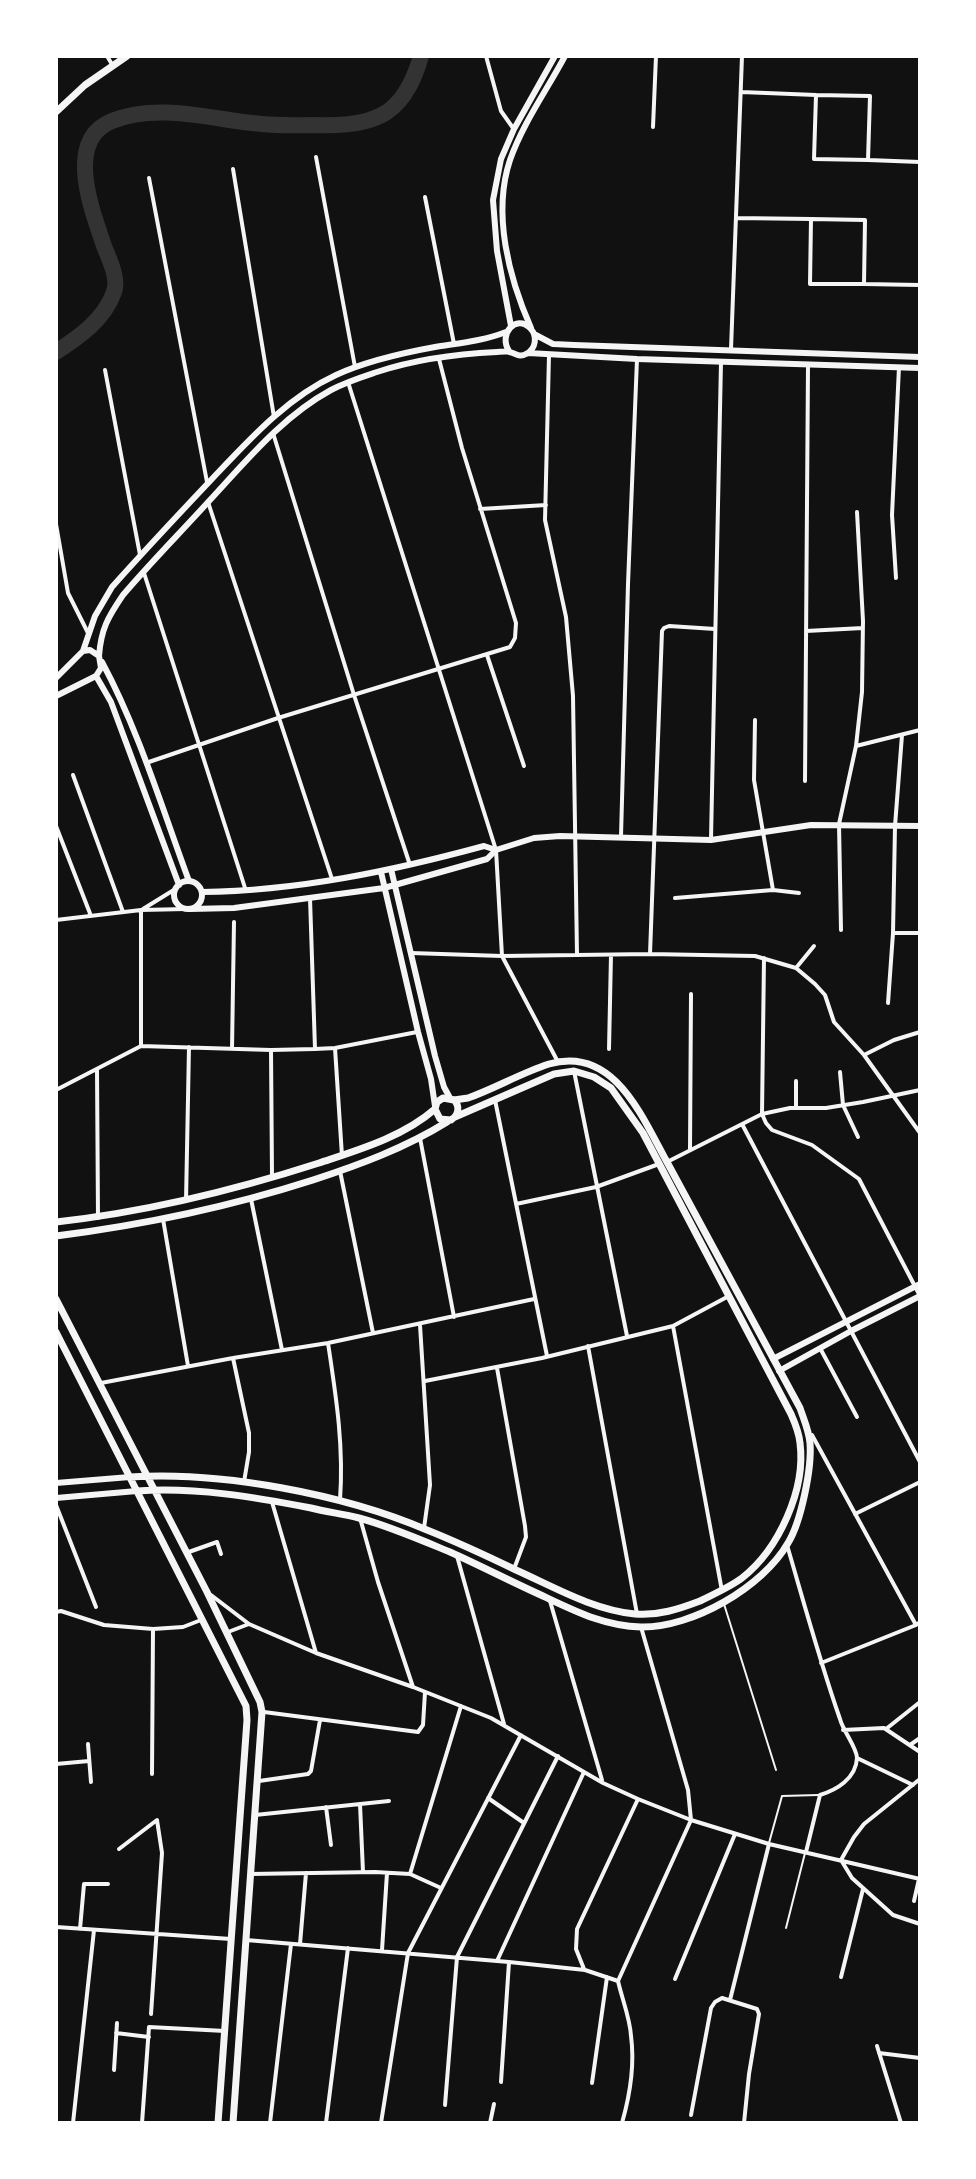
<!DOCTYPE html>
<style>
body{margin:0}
#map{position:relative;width:976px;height:2179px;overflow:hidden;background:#111;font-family:Lato,sans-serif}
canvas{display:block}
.frame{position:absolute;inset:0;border:58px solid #fff;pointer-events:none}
</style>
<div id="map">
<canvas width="976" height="2179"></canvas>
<div class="frame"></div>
</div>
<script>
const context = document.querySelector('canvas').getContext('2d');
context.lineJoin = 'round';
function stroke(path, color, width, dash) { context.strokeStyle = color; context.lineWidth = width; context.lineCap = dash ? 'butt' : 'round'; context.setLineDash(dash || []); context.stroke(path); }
stroke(new Path2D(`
 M56 352C79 337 104 320 114 292 119 278 109 259 104 246 92 210 64 140 112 121 159 102 213 120 262 124 280 126 298 125 317 125 340 126 367 125 387 112 406 99 415 77 421 56`), '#333', 16);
stroke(new Path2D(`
 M724 1604 776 1770
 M769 1843 782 1796 818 1795
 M786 1928 805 1853`), '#f5f5f5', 2);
stroke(new Path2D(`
 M107 56 113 66
 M486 56 501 111 513 128
 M741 92 816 95
 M816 95 870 96 868 160 814 159Z
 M653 127 656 56
 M316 157 355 367
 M868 160 920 162
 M233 169 274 417
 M149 178 207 482
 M425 197 454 344
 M736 218 811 219
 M811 219 865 220 864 284H810Z
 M864 284 920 285
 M731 349 742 56
 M549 355 545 520 566 617 573 696 577 955
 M105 370 140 555
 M348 382 496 850 502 956 558 1062
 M273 433 354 695 410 865
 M208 502 332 879
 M480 509 546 505
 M56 524 68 593 88 633
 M144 573 246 891
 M896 578 892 515 899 367
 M806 631 863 628
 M487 655 524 766
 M755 720 754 780 773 890
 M856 746 920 730
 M146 763 278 718 510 647 515 638 516 623 462 448 439 359
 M73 775 123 912
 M805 781 808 365
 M56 826 91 916
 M621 836 628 584 637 359
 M711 839 721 362
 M310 898 315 1049
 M675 898 773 890 799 893
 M143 909 177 888
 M56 920 141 910 186 909
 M841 930 839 824 856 746 862 692 863 621 857 512
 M894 933H920
 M411 953 502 956 650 954 755 956 796 968 815 984 825 995 834 1022 864 1055 920 1133
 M650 954 662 631 664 628 669 626 715 629
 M764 958 762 1114 766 1123 772 1130 812 1145 859 1179 920 1296
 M796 968 814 946
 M888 1003 893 933 895 826 902 735
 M141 1046V910
 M335 1048 342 1156
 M232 1049 234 922
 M609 1049 611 955
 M271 1050 272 1176
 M864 1055 894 1040 920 1032
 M97 1069 98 1218
 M574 1071 627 1336
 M840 1072 843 1105 858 1137
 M56 1090 141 1046 271 1050 315 1049 335 1048 417 1032
 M495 1100 547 1356
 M796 1108V1081
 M742 1124 920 1462
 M420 1138 454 1317
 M690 1150 691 994
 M667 1162 762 1114 790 1108H826L863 1102 920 1090
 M340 1171 373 1333
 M251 1199 282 1350
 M186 1201 189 1047
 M516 1204 596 1187 659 1164
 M163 1219 188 1366
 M420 1325 430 1485 424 1528
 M673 1326 722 1591
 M328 1343C336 1396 344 1446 340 1500
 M588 1346 637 1614
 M820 1348 857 1417
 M233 1358 249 1433V1452L244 1482
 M497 1368 525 1526 526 1537 514 1569
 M425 1381 542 1358 673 1326 727 1297
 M101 1383 233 1358 328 1343 534 1299
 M812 1435 916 1625
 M272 1502 316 1653
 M56 1505 96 1607
 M855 1514 920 1482
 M360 1518 378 1582 413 1687
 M787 1545C804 1603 820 1662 840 1719 843 1731 857 1748 857 1758 856 1779 836 1790 820 1795L806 1852
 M186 1553 217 1542 221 1554
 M457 1556 504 1724
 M211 1595 249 1624 316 1653 413 1687 491 1718 603 1783 638 1799 691 1820 769 1844 920 1879
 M550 1601 602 1780
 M56 1612 61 1611 104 1625 153 1629 183 1627 201 1620
 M228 1632 249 1624
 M821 1663 916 1625 920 1622
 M264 1712 418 1732 423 1725 425 1692
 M886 1729 920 1702
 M843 1730 884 1728 920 1752
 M88 1744 91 1782
 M910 1745 920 1738
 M857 1758 913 1785
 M56 1764 89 1761
 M152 1774 153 1629
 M259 1781 308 1774 311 1771 320 1720
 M488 1798 524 1823
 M360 1804 363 1872
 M326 1807 331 1845
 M255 1815 389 1801
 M920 1839V1838
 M119 1849 157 1820 162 1853 151 2014
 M841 1860 854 1837 864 1824 920 1779
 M841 1860 852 1878 893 1915 920 1924
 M250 1874 375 1872 410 1874 441 1888
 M410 1874 461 1706
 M914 1901 919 1879
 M56 1927 231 1939
 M80 1929 84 1884H108
 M246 1940 509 1962 585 1970 618 1981
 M300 1944 306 1873
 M382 1950 387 1873
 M497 1961 584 1772
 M584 1969 576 1949 577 1929 638 1799
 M841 1977 863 1889
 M675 1979 735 1834
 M618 1981 691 1820 688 1790 641 1627
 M618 1981C622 1999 630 2018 631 2036 635 2066 630 2095 622 2123
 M730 2000 769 1844
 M116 2033 149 2037
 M877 2046 901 2123
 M879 2053 920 2058
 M114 2070 117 2023
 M501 2082 509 1962
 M592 2083 607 1977
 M445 2105 457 1957 558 1756
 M691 2115 711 2008 715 2002 722 1998 757 2009 759 2014 749 2074 744 2123
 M73 2123 94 1930
 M142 2123 149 2027 225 2031
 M270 2123 291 1944
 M326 2123 348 1948
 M381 2123 408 1953 521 1735
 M490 2123 494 2104`), '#f5f5f5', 4);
stroke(new Path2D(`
 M511 326 497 251 493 200 501 159 514 129 555 56
 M531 328C509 278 492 214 510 160 523 123 547 90 565 56
 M534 334 553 344 574 345 920 357
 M528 353 637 359 920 368
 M83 651 95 616 112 587C144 551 177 516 211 480 248 441 286 398 336 375 366 361 402 353 435 347 460 343 483 341 506 332
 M99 656C101 629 108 617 123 595 151 562 181 532 210 500 247 460 283 416 331 390 346 382 362 377 377 372 416 359 456 354 497 352 499 352 508 351 509 352 516 353 519 358 526 354 536 349 538 336 530 328 516 314 498 334 509 351
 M102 662C139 731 162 808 189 881
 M96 676 111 702 179 885
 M56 678 83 651 90 650 99 656 101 668 96 676 56 696
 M391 869 435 1056 444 1087 450 1098
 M381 872 418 1032 431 1079 435 1106
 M174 895a14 14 0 1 1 28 0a14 14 0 1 1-28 0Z
 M202 892C297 891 392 871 484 846L496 850
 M190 909 234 908 384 888 487 859 496 850 534 838 560 836 711 840 811 825 920 826
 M773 1359 920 1284
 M779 1371 851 1331 920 1296
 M56 1483 130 1477
 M56 1498 137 1491`), '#f5f5f5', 6);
stroke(new Path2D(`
 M56 112 85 85 127 56
 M56 1222C146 1212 232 1191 319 1163 358 1150 403 1137 435 1109
 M56 1236C143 1225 229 1207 313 1180 359 1165 405 1148 447 1122
 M56 1299 207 1592 260 1702 262 1712 233 2123
 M56 1332 246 1706 247 1720 218 2123
 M130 1477C221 1471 343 1494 427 1530 457 1542 487 1556 516 1570 554 1587 593 1610 635 1614 658 1616 679 1609 700 1601 714 1594 730 1587 742 1578 779 1549 806 1489 800 1443 799 1432 795 1423 791 1414L643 1133 611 1088 594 1077 574 1071 554 1074 455 1117
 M137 1491C196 1487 254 1497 311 1508 327 1512 344 1514 359 1518 389 1526 421 1540 450 1552 481 1566 512 1582 543 1596 575 1611 604 1626 641 1627 692 1628 763 1587 788 1543 801 1522 812 1468 810 1443 809 1431 804 1420 800 1408L667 1162C642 1117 614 1045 549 1064 521 1073 496 1088 468 1098L454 1100 443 1098 437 1102 435 1109 440 1119 451 1120C459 1115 460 1106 454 1100`), '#f5f5f5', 7);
</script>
